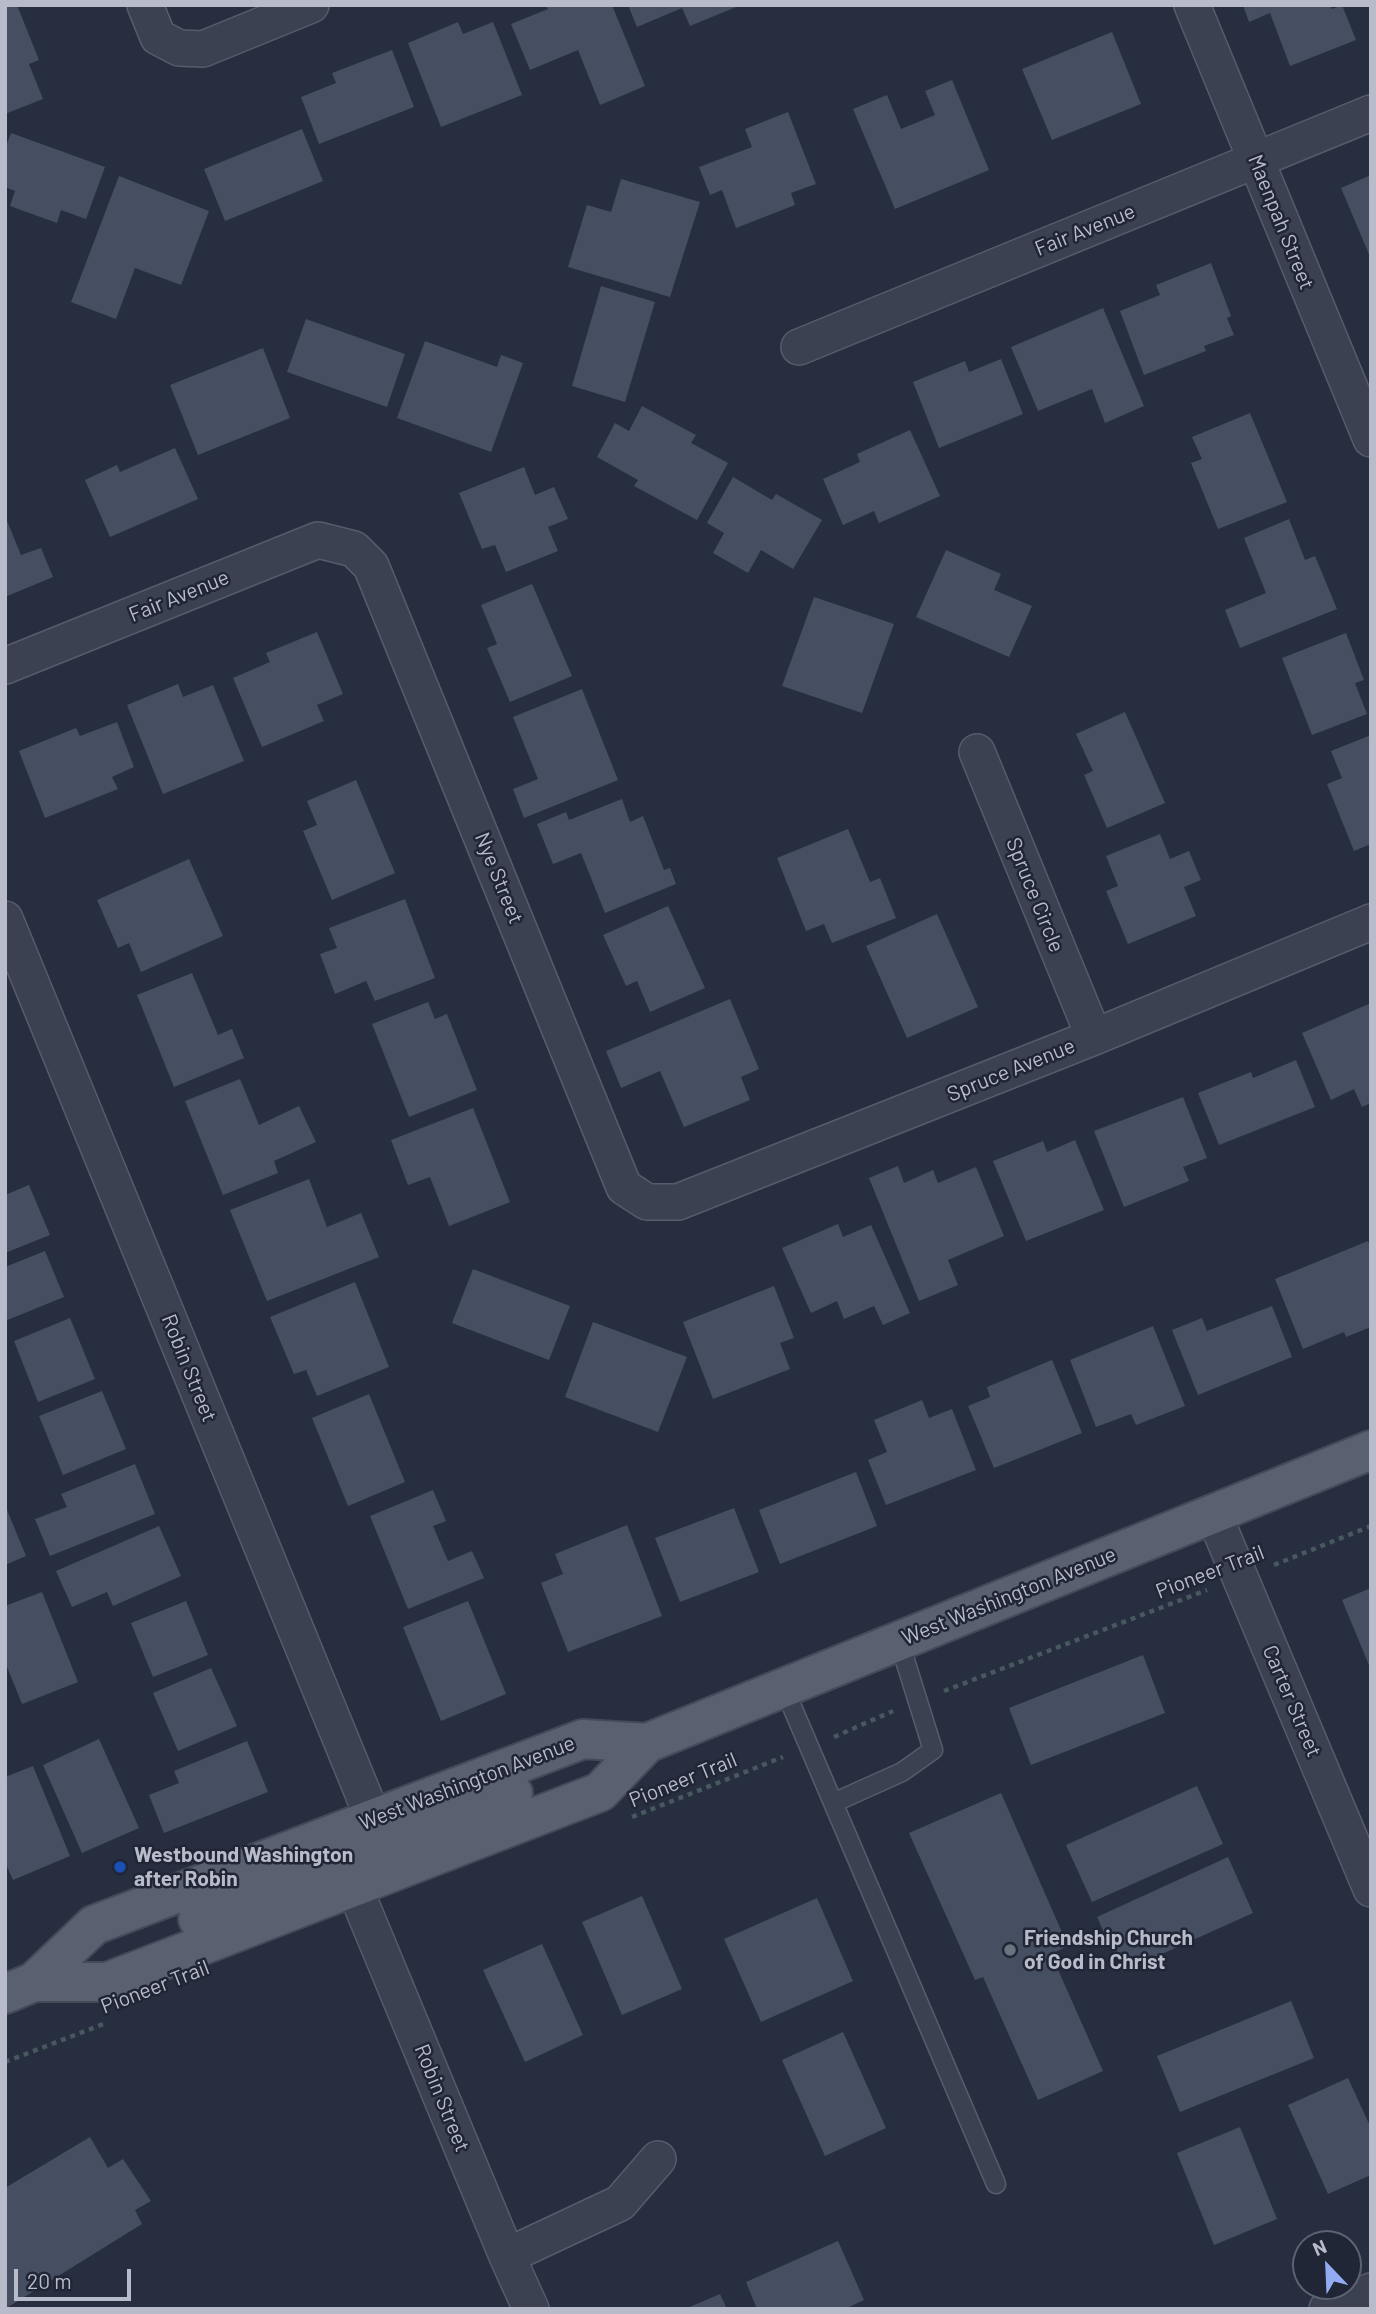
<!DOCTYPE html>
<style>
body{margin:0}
#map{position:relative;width:1376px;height:2314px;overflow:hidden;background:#272e40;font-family:Barlow,sans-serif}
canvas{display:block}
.frame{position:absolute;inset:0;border:7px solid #b8bcca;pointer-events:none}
.north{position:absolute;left:1292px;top:2230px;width:70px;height:70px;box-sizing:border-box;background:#202635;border:2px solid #5d6271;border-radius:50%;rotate:337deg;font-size:19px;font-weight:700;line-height:28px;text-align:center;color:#b8bcca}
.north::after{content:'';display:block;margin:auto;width:24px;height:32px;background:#93abf3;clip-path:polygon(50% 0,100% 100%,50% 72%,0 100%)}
.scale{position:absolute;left:14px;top:2269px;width:117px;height:32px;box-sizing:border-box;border:4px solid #b8bcca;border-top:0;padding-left:9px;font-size:21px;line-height:24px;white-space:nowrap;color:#b8bcca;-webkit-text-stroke:5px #202635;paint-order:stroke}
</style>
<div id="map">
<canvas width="1376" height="2314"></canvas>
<div class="frame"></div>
<div class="north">N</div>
<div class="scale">20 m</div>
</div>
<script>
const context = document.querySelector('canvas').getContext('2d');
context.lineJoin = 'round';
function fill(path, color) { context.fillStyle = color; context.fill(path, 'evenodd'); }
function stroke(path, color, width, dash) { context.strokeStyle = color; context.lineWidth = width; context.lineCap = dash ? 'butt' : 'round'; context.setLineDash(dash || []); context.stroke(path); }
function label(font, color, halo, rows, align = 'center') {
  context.font = font + ' Barlow,sans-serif'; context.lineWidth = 5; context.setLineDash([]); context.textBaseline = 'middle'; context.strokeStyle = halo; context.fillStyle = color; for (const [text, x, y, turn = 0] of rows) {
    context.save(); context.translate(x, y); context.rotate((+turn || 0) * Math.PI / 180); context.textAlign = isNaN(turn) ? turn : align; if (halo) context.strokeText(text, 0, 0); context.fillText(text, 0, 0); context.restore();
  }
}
fill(new Path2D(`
 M11 5H17L39 60 29 64 43 99 5 114V8Z
 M546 5H612L645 86 600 105 578 50 530 70 511 24 548 9Z
 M628 5H741L690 26 682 8 637 27Z
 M1243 5H1330L1332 9 1342 5 1356 40 1290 66 1270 13 1249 22Z
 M458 22 463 34 493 22 522 95 441 127 408 43Z
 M1112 32 1141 104 1052 140 1022 69Z
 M392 50 414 107 319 144 301 97 336 83 332 73Z
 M952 80 989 170 895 209 853 109 887 95 901 129 935 115 925 91Z
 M788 112 816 184 791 193 795 205 736 228 722 190 710 195 699 167 752 147 745 129Z
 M302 129 323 181 225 221 204 169Z
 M11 133 105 167 86 219 61 210 57 223 10 206 15 191 5 187V149Z
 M1371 175V259L1341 188Z
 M119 176 209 211 181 285 135 268 116 319 71 302Z
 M621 179 700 202 670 297 568 267 587 205 611 212Z
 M1211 263 1231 316 1227 318 1234 335 1204 346 1206 351 1144 375 1120 311 1160 295 1156 285Z
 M601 286 655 302 625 402 572 386Z
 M1103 308 1144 406 1105 423 1092 389 1038 411 1011 347Z
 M306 319 405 354 387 407 287 372Z
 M425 341 497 367 501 355 523 363 491 452 397 418Z
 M263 348 290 418 198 455 170 385Z
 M1001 359 1023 414 939 448 913 382 965 361 969 372Z
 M642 406 696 435 691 443 728 463 697 520 634 486 638 480 597 457 615 423 629 431Z
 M1250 413 1287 502 1218 529 1191 463 1202 459 1192 437Z
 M910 430 940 496 879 523 874 511 843 525 823 479 860 462 857 454Z
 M175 448 198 499 110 537 85 480 117 465 120 472Z
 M524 467 535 495 554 487 568 519 548 527 558 551 506 572 495 545 482 549 459 493Z
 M733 477 772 500 776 494 822 520 793 569 761 550 748 573 713 553 724 533 707 523Z
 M5 516 21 555 41 548 53 577 5 597Z
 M1289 519 1305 560 1315 556 1337 609 1240 648 1225 610 1266 593 1244 538Z
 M946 550 1001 574 994 590 1032 606 1009 657 916 617Z
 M532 584 572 676 510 702 487 648 497 644 481 605Z
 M814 597 894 624 862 713 782 686Z
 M317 632 343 694 317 705 324 721 262 747 233 678 270 662 266 653Z
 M1346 633 1364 680 1355 683 1367 714 1312 735 1282 658Z
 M178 684 183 697 213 685 244 761 163 794 127 705Z
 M582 689 618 780 524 818 513 789 538 779 513 717Z
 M1125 712 1165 803 1107 828 1084 775 1093 771 1076 734Z
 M117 722 134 767 112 777 118 789 45 818 19 751 76 728 80 736Z
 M1371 735V844L1354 851 1327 784 1342 778 1331 751Z
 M356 780 395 873 332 900 303 831 317 825 307 801Z
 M622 799 630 822 643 816 664 870 670 868 676 884 605 913 581 853 553 864 537 824 566 812 569 820Z
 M848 829 870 882 880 878 896 918 832 943 824 924 806 931 777 858Z
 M1160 834 1170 859 1189 851 1201 880 1184 887 1196 916 1128 944 1106 891 1118 886 1106 856Z
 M189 859 223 936 141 972 129 943 118 948 97 900Z
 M405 899 435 978 375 1001 366 981 335 994 320 954 337 948 329 928Z
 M668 906 705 988 650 1012 637 981 626 986 603 935Z
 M937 914 978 1007 907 1038 866 946Z
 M192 973 218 1035 232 1029 244 1058 174 1087 137 995Z
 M730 999 759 1069 741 1077 750 1100 684 1127 660 1071 621 1088 606 1051Z
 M428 1002 435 1019 447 1014 477 1090 409 1117 372 1024Z
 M1371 1003V1103L1362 1107 1354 1089 1331 1100 1302 1033Z
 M1296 1060 1315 1107 1219 1145 1198 1093 1251 1072 1253 1078Z
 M240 1079 259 1125 299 1106 316 1142 274 1161 278 1173 223 1195 185 1101Z
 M1183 1097 1207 1158 1183 1167 1189 1181 1124 1207 1094 1131Z
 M473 1108 510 1202 449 1226 430 1177 408 1185 391 1140Z
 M1075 1140 1104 1210 1026 1241 993 1161 1043 1141 1047 1152Z
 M898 1166 904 1183 933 1170 938 1183 976 1167 1004 1236 948 1260 958 1285 919 1301 869 1178Z
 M309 1179 327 1227 361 1213 379 1257 267 1301 230 1210Z
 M29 1185 50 1235 5 1253V1195Z
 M838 1224 843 1237 871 1225 910 1313 883 1325 874 1306 844 1319 837 1301 811 1313 782 1248Z
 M1368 1241 1371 1248V1327L1346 1337 1344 1332 1303 1349 1275 1279Z
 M45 1251 64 1297 5 1321V1267Z
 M473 1269 570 1306 549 1360 452 1323Z
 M355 1282 389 1367 317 1396 306 1370 294 1374 270 1317Z
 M774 1286 794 1338 780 1343 790 1369 713 1399 683 1322Z
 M1272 1306 1292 1357 1198 1395 1172 1330 1202 1318 1207 1331Z
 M70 1318 95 1379 38 1402 14 1341Z
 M593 1322 687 1357 658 1432 565 1397Z
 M1153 1326 1185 1406 1136 1425 1131 1414 1096 1427 1070 1360Z
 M1052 1360 1082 1433 994 1468 968 1406 990 1397 987 1387Z
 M102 1391 126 1449 63 1475 39 1416Z
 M369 1394 405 1482 348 1506 312 1418Z
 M922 1400 929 1418 952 1409 976 1470 886 1505 868 1460 887 1452 874 1420Z
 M135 1464 155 1514 50 1556 35 1519 67 1507 61 1494Z
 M856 1472 877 1526 780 1564 759 1510Z
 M433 1490 446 1521 433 1526 448 1561 472 1551 484 1578 408 1609 370 1516Z
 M5 1505 26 1556 5 1565Z
 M734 1508 759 1572 680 1602 655 1538Z
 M627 1525 662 1616 568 1652 541 1583 563 1574 555 1554Z
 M159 1526 181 1576 113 1606 107 1592 72 1607 56 1571Z
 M1371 1588V1670L1342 1600Z
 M42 1592 78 1682 22 1704 5 1662V1606Z
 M186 1601 208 1655 153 1677 131 1623Z
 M468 1601 506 1694 441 1721 403 1627Z
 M1143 1655 1165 1713 1031 1765 1009 1708Z
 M211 1668 237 1726 178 1751 153 1693Z
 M99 1739 139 1828 82 1853 43 1765Z
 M247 1741 268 1792 164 1833 149 1795 179 1783 174 1771Z
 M33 1766 70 1856 13 1880 5 1862V1777Z
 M1197 1786 1223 1844 1092 1902 1066 1845Z
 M1001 1793 1068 1946 1051 1954 1103 2071 1038 2100 983 1977 975 1980 909 1833Z
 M1228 1857 1253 1913 1122 1972 1097 1917Z
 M642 1896 682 1989 622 2015 582 1922Z
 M817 1898 853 1981 761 2022 724 1939Z
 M542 1944 583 2035 525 2062 483 1970Z
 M1291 2001 1314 2058 1180 2112 1157 2056Z
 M843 2032 886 2128 825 2156 782 2060Z
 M1348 2078 1371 2128V2175L1328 2194 1288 2105Z
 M1240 2127 1277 2219 1214 2245 1177 2153Z
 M90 2137 108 2168 123 2159 151 2201 135 2210 142 2224 5 2309V2188Z
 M838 2241 864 2300 845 2309H757L746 2282Z
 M720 2294 727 2309H685Z`), '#464e61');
const lane = new Path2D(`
 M784 1688 996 2184
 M833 1803 902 1772 933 1750 899 1641`);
const street = new Path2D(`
 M145 5 158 37 179 48 203 49 311 5
 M1192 5 1371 439
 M799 347 1371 113
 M5 666 318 540 354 549 371 566 624 1187 647 1202H678L1094 1037 1371 922
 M977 752 1094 1037
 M5 919 373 1818
 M1213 1513 1371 1889
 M354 1887 507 2256 531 2309
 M507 2256 620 2203 658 2159
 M1327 2309 1371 2291`);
const primary = new Path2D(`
 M355 1883C358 1867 369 1858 382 1848L513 1793
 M198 1919 332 1862 349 1850 367 1827
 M34 1982H107L600 1792 647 1743 1371 1450
 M5 1994 34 1982 94 1925 583 1739 647 1743`);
stroke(lane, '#565c6a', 21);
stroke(street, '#565c6a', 38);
stroke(primary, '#454a59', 42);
stroke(new Path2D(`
 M1274 1565 1371 1526
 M944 1691 1207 1590
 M834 1737 893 1711
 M632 1817 783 1757
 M5 2062 106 2023`), '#47585e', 4.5, [5, 5]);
stroke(lane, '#3b4150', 18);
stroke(street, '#3b4150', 35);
stroke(primary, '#59606f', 38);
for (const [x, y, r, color] of [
 [120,1867,7,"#1a4fb4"],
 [1010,1950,7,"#6b7280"]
]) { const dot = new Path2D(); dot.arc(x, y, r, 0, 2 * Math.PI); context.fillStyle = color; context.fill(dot); stroke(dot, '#202635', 2.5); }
label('21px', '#b8bcca', '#202635', [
 ["Maenpah Street",1281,222,68],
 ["Fair Avenue",1085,230,-22],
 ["Fair Avenue",179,596,-22],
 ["Nye Street",499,878,68],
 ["Spruce Circle",1035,895,68],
 ["Spruce Avenue",1011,1070,-22],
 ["Robin Street",189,1368,68],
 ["Pioneer Trail",1210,1572,-21],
 ["West Washington Avenue",1009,1596,-22],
 ["Carter Street",1292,1701,67],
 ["Pioneer Trail",683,1780,-22],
 ["West Washington Avenue",467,1783,-21],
 ["Pioneer Trail",155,1987,-21],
 ["Robin Street",442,2098,68]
]);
label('bold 21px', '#b8bcca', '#202635', [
 ["Westbound Washington",134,1855],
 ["after Robin",134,1879],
 ["Friendship Church",1024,1938],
 ["of God in Christ",1024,1962]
], 'left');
</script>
